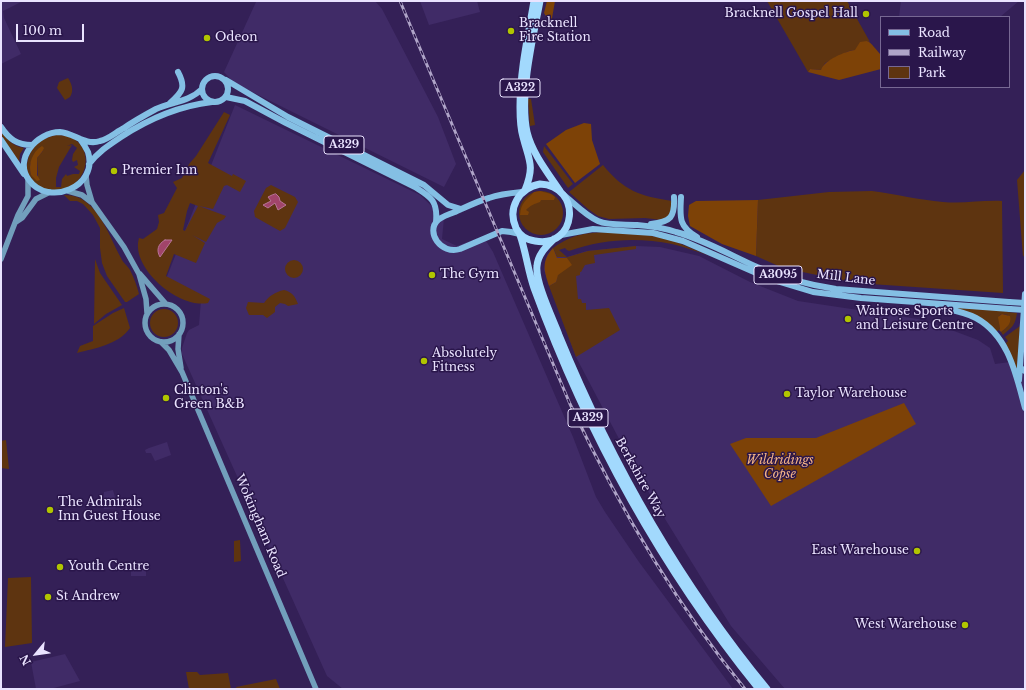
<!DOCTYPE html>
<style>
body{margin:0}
#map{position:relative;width:1026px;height:690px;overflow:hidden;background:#342057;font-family:"Libre Baskerville",serif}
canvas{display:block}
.frame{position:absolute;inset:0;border:2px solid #eae3ff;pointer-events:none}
.legend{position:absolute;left:880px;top:16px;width:130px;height:72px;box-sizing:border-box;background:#2a164b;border:1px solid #776893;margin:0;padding:5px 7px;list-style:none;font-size:12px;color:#eae3ff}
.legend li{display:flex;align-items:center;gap:8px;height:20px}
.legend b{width:20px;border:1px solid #776893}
.north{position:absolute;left:16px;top:634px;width:40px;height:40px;-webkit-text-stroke:3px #2a164b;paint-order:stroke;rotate:241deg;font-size:11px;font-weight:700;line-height:16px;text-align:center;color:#eae3ff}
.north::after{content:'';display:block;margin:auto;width:14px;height:18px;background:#eae3ff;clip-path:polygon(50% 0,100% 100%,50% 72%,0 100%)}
.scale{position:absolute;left:16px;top:24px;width:68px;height:18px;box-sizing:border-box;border:2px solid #eae3ff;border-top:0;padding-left:5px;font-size:12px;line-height:14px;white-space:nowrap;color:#eae3ff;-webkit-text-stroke:3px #2a164b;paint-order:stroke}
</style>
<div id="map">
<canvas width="1026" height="690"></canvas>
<div class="frame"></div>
<ul class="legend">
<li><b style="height:5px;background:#84bfe4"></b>Road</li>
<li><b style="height:5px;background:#afa4c8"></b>Railway</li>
<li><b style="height:11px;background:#5e3410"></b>Park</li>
</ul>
<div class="north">N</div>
<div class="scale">100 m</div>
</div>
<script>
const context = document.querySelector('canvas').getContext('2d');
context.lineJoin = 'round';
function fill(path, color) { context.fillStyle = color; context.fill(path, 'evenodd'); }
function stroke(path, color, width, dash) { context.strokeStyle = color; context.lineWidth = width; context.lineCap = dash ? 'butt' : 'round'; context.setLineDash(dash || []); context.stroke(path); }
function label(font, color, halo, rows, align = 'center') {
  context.font = font + ' "Libre Baskerville",serif'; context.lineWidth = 3; context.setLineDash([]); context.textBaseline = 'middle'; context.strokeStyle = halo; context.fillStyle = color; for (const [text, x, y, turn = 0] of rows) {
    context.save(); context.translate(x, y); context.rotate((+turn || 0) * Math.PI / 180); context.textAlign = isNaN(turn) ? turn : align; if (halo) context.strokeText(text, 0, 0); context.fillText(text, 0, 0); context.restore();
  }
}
fill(new Path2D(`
 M1 1H23L3 11 4 18 21 54 1 64Z
 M314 1 316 2 318 1H375L382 9 438 117 456 164 444 187 234 83 224 72 256 2Z
 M420 1H477L480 12 429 25Z
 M901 1H1019L1000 17H899Z
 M235 105 420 195 444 218 442 239 457 246 483 236 493 252 573 437 596 497 605 512 639 562 733 689H343L327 676 182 354V348L187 333 189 330 199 325 201 300 164 284Z
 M636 246 660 247 699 256 750 282 798 301 918 319 946 328 978 340 990 348 995 364 1025 360V689H785L731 626 638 475 576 357 544 270 547 255 553 248 557 257H567L587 251Z
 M167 442 171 455 155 461 151 453H146L145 450 149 448Z
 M113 490 118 508 104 509 101 495 104 494V492Z
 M131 565H146V576H131Z
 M65 654 80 681 50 689H36L31 662Z`), '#402b67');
fill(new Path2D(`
 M767 1H847L870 42 867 41 856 50 849 51 825 63 821 70 810 69 808 72Z
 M68 78C72 84 74 91 70 97L65 100 57 88 59 82Z
 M528 99H531L535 125 530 126Z
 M224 112 230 115 208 163 232 176 233 174 246 181 240 192 227 185 224 186 213 209 199 206 226 216 224 219 217 223 206 242 192 235 205 243 196 263 174 254 166 276 210 299 208 303C179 309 130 268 139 238L143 239 157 229 159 222 158 215 164 213 177 188 173 182 182 178 189 164 196 156ZM190 203 198 206 185 231 183 230 187 211Z
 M1 131C8 140 12 146 24 148L20 154 19 162 1 135Z
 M57 135C100 135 92 194 51 190 15 186 22 140 57 135ZM72 144 77 148 73 154 72 160 73 162 77 160 78 165 74 167 80 171 79 174H73L67 176 66 174 62 179 61 187H56V178L59 167 72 145 67 146ZM43 151 37 158 38 177 31 175 30 165 34 154Z
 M544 146 573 184 568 188 543 152Z
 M603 165C624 191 640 196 672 201L671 214 662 220 645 218 609 219 598 216 588 209 569 192Z
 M1025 170V253L1023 257 1017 180Z
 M271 185 295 197 298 202 285 228 280 231 255 217 254 211 266 188Z
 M519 213a22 22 0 1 1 44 0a22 22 0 1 1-44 0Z
 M872 191C896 194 919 200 943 202 963 204 982 200 1002 201L1003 293 856 283 783 268 756 256 758 200 829 192Z
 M64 195C97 194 108 235 121 258 123 263 128 266 130 270 134 278 137 286 139 294L127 302H125L107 276 102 263 100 248V228L93 215 83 204 77 201H70Z
 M611 232 647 235 671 240 710 256C698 252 685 247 672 244 638 237 602 239 569 251L567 250 565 248 559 250 567 257H557L553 248C575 233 586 233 611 232Z
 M636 246V249L594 255 595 263 585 265 581 272H580V275L576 276 578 299H581L582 303H586V310L609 308 620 330 576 357 549 286 556 282 561 259 588 251Z
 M95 259 100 273 122 305 106 314 94 324Z
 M285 269a9 9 0 1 1 18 0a9 9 0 1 1-18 0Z
 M284 290C292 292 295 296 298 304L288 306 285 304 280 303 275 307V312L267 318 263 315H249L246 308 248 302 264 303C269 296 275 292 284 290Z
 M948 307 1007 311V312L1017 313C1015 326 1012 327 1003 335L1001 332 1007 327 1008 315 1002 314 999 316 1000 329 996 332 991 327Z
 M124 308 130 328C118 345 95 348 77 353L80 346 93 341V326L113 313Z
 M150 323a14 14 0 1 1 28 0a14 14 0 1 1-28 0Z
 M1020 326 1017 368H1016L1006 343 1008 341 1005 337Z
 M6 440 9 469 1 468V441Z
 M240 540 241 561 234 562V541Z
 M31 577 32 643 5 647 8 578Z
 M186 672H197L200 675 228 673 231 689H189Z
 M276 679 280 689H237L236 687Z`), '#5e3410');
fill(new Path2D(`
 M547 1H555L551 24 544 13Z
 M867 41C871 42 877 51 881 55V69L839 80 808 72 810 69 821 70C824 60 846 51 855 50L860 42Z
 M584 123 591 124 592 140 600 164 575 183 546 144 566 130Z
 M42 146 44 148 42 152 37 158V175L40 180 37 181 31 175C28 164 32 152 42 146Z
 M540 191 551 194 555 197 554 200H541L540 202C534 204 531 205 526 210L529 212 528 215H520C521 202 526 201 534 192Z
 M758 200 756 256 722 244 690 226 688 216 689 205 696 201Z
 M553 248 557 258H567L572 265 558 275 556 282 549 286C544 270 541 262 553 248Z
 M1002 314 1010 316C1012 324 1006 328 1001 332L999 330 1000 329 998 317Z
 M904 403 916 424 771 506 730 444 746 438H816Z`), '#7d4207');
const water = new Path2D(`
 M276 194 279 197 280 201 286 205 278 210 275 203 268 208 263 205 271 201 268 197 272 195Z
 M165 240H172L160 257C156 250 158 244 165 240Z`);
fill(water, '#a1446a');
stroke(water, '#b77497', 1);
stroke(new Path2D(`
 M86 175 87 185 92 202 124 247 139 274 146 299 147 313
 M68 191 82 195 91 202
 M16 222 22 218 36 199 50 192
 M1 259 18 215 28 196V180
 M140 274 166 304
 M145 323a19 19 0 1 1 38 0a19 19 0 1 1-38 0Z
 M179 334 178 349 181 368
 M161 342 169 350 182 372 316 689`), '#729fbc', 5.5);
stroke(new Path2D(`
 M202 89a13 13 0 1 1 26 0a13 13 0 1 1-26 0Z
 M226 80 288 117 424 185 448 205 461 209
 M226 97 245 101 286 123 415 187C431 197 438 201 436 222
 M170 103C183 92 186 87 178 72
 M1 127C9 139 17 145 32 145
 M80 139C83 143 86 148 88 152 99 187 48 207 29 180 13 159 37 132 60 132 74 133 85 146 100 141 109 139 116 132 124 128 134 121 145 115 156 109 171 102 189 102 202 89
 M1 140 24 174
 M89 164C98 152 109 145 121 137 150 118 178 106 212 102
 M564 195C575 204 585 215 598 221 609 226 625 224 637 225 650 226 664 228 676 232 705 240 730 255 757 267 783 278 809 285 836 289L1009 302
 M681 197C680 217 678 226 697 237
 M651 224C671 222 675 217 674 197
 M520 234 511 232 502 231 460 249C441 255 425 232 438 220 443 216 449 214 455 212 466 207 478 201 489 198 500 194 512 193 523 192
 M561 235 593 229 653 233 683 241 770 279 813 292 861 298 1010 309
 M938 307C951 310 965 312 976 318 1009 336 1016 375 1025 408
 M1025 369V371
 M1019 380 1025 294`), '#84bfe4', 6);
stroke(new Path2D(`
 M540 1C533 38 519 95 527 132 532 153 548 173 560 191
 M540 184C583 186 577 249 535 241 526 240 520 236 516 228 507 208 519 188 540 184Z
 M525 190C535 165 529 161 523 137 520 127 520 117 520 107 520 71 528 36 534 1
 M520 235C526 252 528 271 534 288 587 433 662 569 759 689
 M554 239C546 247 538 254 537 266 535 282 553 319 559 335 611 462 680 583 767 689`), '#a2d9fd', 7);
const rail = new Path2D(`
 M400 1 570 404C618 505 674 602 745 689`);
stroke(rail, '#afa4c8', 3);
stroke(rail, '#2a164b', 1.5, [4.5]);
stroke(new Path2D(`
 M1009 302 1025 303
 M1010 309 1025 310`), '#84bfe4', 6);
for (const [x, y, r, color] of [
 [866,14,4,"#b1c500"],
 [511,31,4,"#b1c500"],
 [207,38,4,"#b1c500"],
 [114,171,4,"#b1c500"],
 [432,275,4,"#b1c500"],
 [848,319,4,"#b1c500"],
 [424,361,4,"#b1c500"],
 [787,394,4,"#b1c500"],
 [166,398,4,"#b1c500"],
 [50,510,4,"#b1c500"],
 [917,551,4,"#b1c500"],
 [60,567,4,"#b1c500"],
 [48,597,4,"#b1c500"],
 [965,625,4,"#b1c500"]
]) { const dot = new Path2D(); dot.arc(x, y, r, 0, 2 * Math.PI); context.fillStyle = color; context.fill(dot); stroke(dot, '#2a164b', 1.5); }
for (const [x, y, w] of [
 [520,88,40],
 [344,145,40],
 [778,275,48],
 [588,418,40]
]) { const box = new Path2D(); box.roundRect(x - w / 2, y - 9, w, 18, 3); context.fillStyle = '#2a164b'; context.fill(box); stroke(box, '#eae3ff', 1); }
label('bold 11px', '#eae3ff', null, [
 ["A322",520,88],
 ["A329",344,145],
 ["A3095",778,275],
 ["A329",588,418]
]);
label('12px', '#eae3ff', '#2a164b', [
 ["Bracknell Gospel Hall",858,14,"right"],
 ["Bracknell",519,24],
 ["Fire Station",519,38],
 ["Odeon",215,38],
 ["Premier Inn",122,171],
 ["The Gym",440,275],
 ["Waitrose Sports",856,312],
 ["and Leisure Centre",856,326],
 ["Absolutely",432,354],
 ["Fitness",432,368],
 ["Clinton's",174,391],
 ["Green B&B",174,405],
 ["Taylor Warehouse",795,394],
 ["The Admirals",58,503],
 ["Inn Guest House",58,517],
 ["East Warehouse",909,551,"right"],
 ["Youth Centre",68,567],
 ["St Andrew",56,597],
 ["West Warehouse",957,625,"right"]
], 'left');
label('12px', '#eae3ff', '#2a164b', [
 ["Mill Lane",846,278,7],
 ["Berkshire Way",640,478,61],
 ["Wokingham Road",260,526,67]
]);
label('italic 12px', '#f4b486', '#2a164b', [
 ["Wildridings",780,461],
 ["Copse",780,475]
]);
</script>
